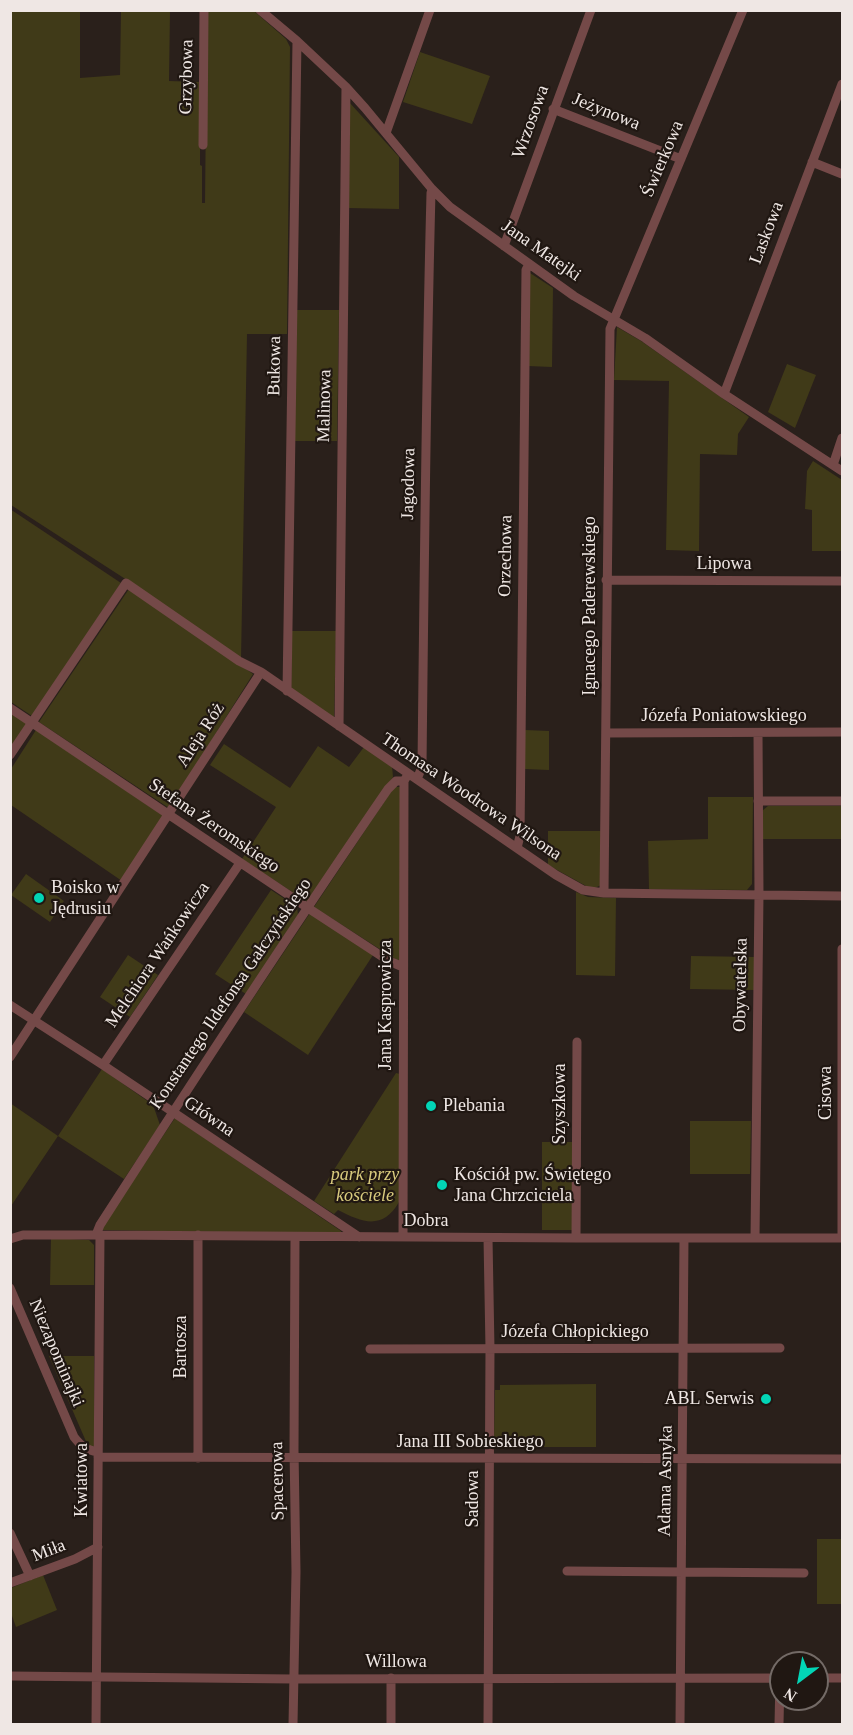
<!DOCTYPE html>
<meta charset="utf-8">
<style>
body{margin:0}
#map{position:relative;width:853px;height:1735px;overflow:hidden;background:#2a201b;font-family:Georgia,serif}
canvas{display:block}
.frame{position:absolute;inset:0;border:12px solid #efe7e4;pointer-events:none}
.north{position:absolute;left:769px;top:1651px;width:60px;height:60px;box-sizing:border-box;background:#201712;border:2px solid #736a66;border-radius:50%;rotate:212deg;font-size:16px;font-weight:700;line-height:24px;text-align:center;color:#efe7e4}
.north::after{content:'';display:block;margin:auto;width:21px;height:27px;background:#02d5b6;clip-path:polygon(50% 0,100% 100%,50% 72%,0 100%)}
</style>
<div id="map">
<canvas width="853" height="1735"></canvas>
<div class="frame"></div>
<div class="north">N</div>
</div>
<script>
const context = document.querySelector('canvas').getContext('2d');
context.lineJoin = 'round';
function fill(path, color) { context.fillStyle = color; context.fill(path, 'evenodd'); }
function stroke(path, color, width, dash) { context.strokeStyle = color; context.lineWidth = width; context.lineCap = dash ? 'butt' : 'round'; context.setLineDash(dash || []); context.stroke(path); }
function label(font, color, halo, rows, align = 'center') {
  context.font = font + ' Georgia,serif'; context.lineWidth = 4.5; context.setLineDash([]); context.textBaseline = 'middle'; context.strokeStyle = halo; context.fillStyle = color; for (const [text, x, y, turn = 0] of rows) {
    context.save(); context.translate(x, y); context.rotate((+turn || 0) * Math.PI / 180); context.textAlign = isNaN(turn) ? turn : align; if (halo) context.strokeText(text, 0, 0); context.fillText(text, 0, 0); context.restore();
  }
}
fill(new Path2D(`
 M10 11H80V78L120 75 121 11H170L169 81 200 82V165L202 166V203H205L207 11H254L286 39 290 47 287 334H247L241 659 130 582 11 505Z
 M420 52 490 76 472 124 403 102Z
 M349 102 399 157V209L348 208Z
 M530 273 553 288 552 367 528 366Z
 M295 310H339L337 441H293Z
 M617 327 641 341 749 417 738 434 737 455 700 454 699 551 666 550 669 381 614 380Z
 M787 364 816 375 795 428 768 412Z
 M813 461 842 480V551H812V510L805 509 807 471Z
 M10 509 121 583 32 716 11 702Z
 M129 589 253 674 169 808 39 722Z
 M292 631H336L334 720 291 692Z
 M11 711 28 722 11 748Z
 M36 730 165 817 122 881 11 805V769Z
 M525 730 549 731V770L525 769Z
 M224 744 290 788 318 746 349 767 364 747 392 766 393 777 311 900 306 901 242 859 276 807 210 765Z
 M394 787H400V962L314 907Z
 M708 797H753L752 884 747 890 649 889 648 841 708 839Z
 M768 806H842V839H763L762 811Z
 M548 831H601V885L595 888 588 887 548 865Z
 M26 874 64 901 50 922 11 895Z
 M271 890 297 907 298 915 246 994 215 974Z
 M576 892 588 897 616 898 615 976 576 975Z
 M310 913 373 955 308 1055 244 1012Z
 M128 955 158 975 130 1017 100 997Z
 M691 956 754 957V990L690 989Z
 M102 1069 153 1105 160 1125 124 1179 58 1136 11 1206 10 1103 58 1136Z
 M396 1073 400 1074 399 1202C383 1230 363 1223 338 1210L334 1214 314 1201Z
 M175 1118 341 1231V1234L100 1230Z
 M690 1121H751L750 1174H690Z
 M542 1142H573L574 1230H542Z
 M51 1238 89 1240 94 1245V1285H50Z
 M49 1356H94V1446H88Z
 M596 1384V1447H502L494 1439 495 1390H500V1385Z
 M817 1539H842V1604H817Z
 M43 1575 57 1610 16 1627 11 1613V1588Z`), '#403a18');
stroke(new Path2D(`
 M260 10 297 41 346 87 365 108 432 189 450 207 574 296 645 338 724 394 842 471
 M553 109 681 159
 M386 133 430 10
 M203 145 204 10
 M812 162 842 174
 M504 246 591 10
 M724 394 842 84
 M833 465 842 438
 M606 580 842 581
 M287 691 297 41
 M10 708 308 908 389 961 403 967
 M339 726 346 87
 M606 733 842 732
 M10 755 126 583 239 661 261 672 556 875 583 890 604 893 842 896
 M417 779 422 767C424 575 426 384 431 193L432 189
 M758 801H842
 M517 848 520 836 526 270 529 264
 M604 893 610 329 743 10
 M10 1005 103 1065 359 1237
 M10 1057 261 672
 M103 1065 240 863
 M96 1235 100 1225C194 1079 289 933 388 789L396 781H404
 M198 1235V1458
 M403 1237 404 781 407 776
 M576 1238 577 1042
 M755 1238 759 895 758 733
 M842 1238V949
 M10 1239 23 1235H96L576 1238H842
 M10 1288 74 1437C81 1446 86 1450 98 1452
 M370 1349 780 1348
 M98 1457 842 1459
 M10 1533 30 1576
 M567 1571 804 1573
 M10 1583 75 1559 98 1547
 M10 1676 293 1679 781 1678
 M391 1678V1724
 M817 1678H842
 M96 1724 100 1235
 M293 1724 296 1572 294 1450 295 1237
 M488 1724 490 1349 488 1238
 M680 1724 684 1238
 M779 1724 780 1678`), '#744948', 9);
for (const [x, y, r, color] of [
 [39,898,6,"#02d5b6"],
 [431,1106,6,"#02d5b6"],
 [442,1185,6,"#02d5b6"],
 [766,1399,6,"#02d5b6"]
]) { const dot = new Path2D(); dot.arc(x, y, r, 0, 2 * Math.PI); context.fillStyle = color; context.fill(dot); stroke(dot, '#201712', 2); }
label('18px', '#efe7e4', '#201712', [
 ["Grzybowa",187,77,-89],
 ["Jeżynowa",606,112,22],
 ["Wrzosowa",531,122,-70],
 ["Świerkowa",663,159,-67],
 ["Laskowa",767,233,-69],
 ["Jana Matejki",541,251,35],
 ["Bukowa",275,366,-89],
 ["Malinowa",325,406,-89],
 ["Jagodowa",409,484,-89],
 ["Orzechowa",506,556,-89],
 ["Lipowa",724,564],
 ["Ignacego Paderewskiego",590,606,-90],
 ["Józefa Poniatowskiego",724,716],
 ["Aleja Róż",201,735,-57],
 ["Thomasa Woodrowa Wilsona",471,797,34],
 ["Stefana Żeromskiego",214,826,34],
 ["Melchiora Wańkowicza",158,955,-56],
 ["Obywatelska",741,985,-89],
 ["Konstantego Ildefonsa Gałczyńskiego",231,994,-56],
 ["Jana Kasprowicza",386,1005,-90],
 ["Cisowa",826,1093,-90],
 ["Szyszkowa",560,1104,-90],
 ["Główna",209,1117,34],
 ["Dobra",426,1221],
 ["Józefa Chłopickiego",575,1332],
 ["Bartosza",181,1347,-90],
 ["Niezapominajki",56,1353,67],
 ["Jana III Sobieskiego",470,1442],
 ["Kwiatowa",82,1480,-90],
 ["Spacerowa",278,1481,-91],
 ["Adama Asnyka",666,1481,-89],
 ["Sadowa",473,1499,-90],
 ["Miła",49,1551,-21],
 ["Willowa",396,1662]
]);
label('18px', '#efe7e4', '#201712', [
 ["Boisko w",51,888],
 ["Jędrusiu",51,909],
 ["Plebania",443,1106],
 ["Kościół pw. Świętego",454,1175],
 ["Jana Chrzciciela",454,1196],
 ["ABL Serwis",754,1399,"right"]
], 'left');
label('italic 18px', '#d9cb7e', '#201712', [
 ["park przy",365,1175],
 ["kościele",365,1196]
]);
</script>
